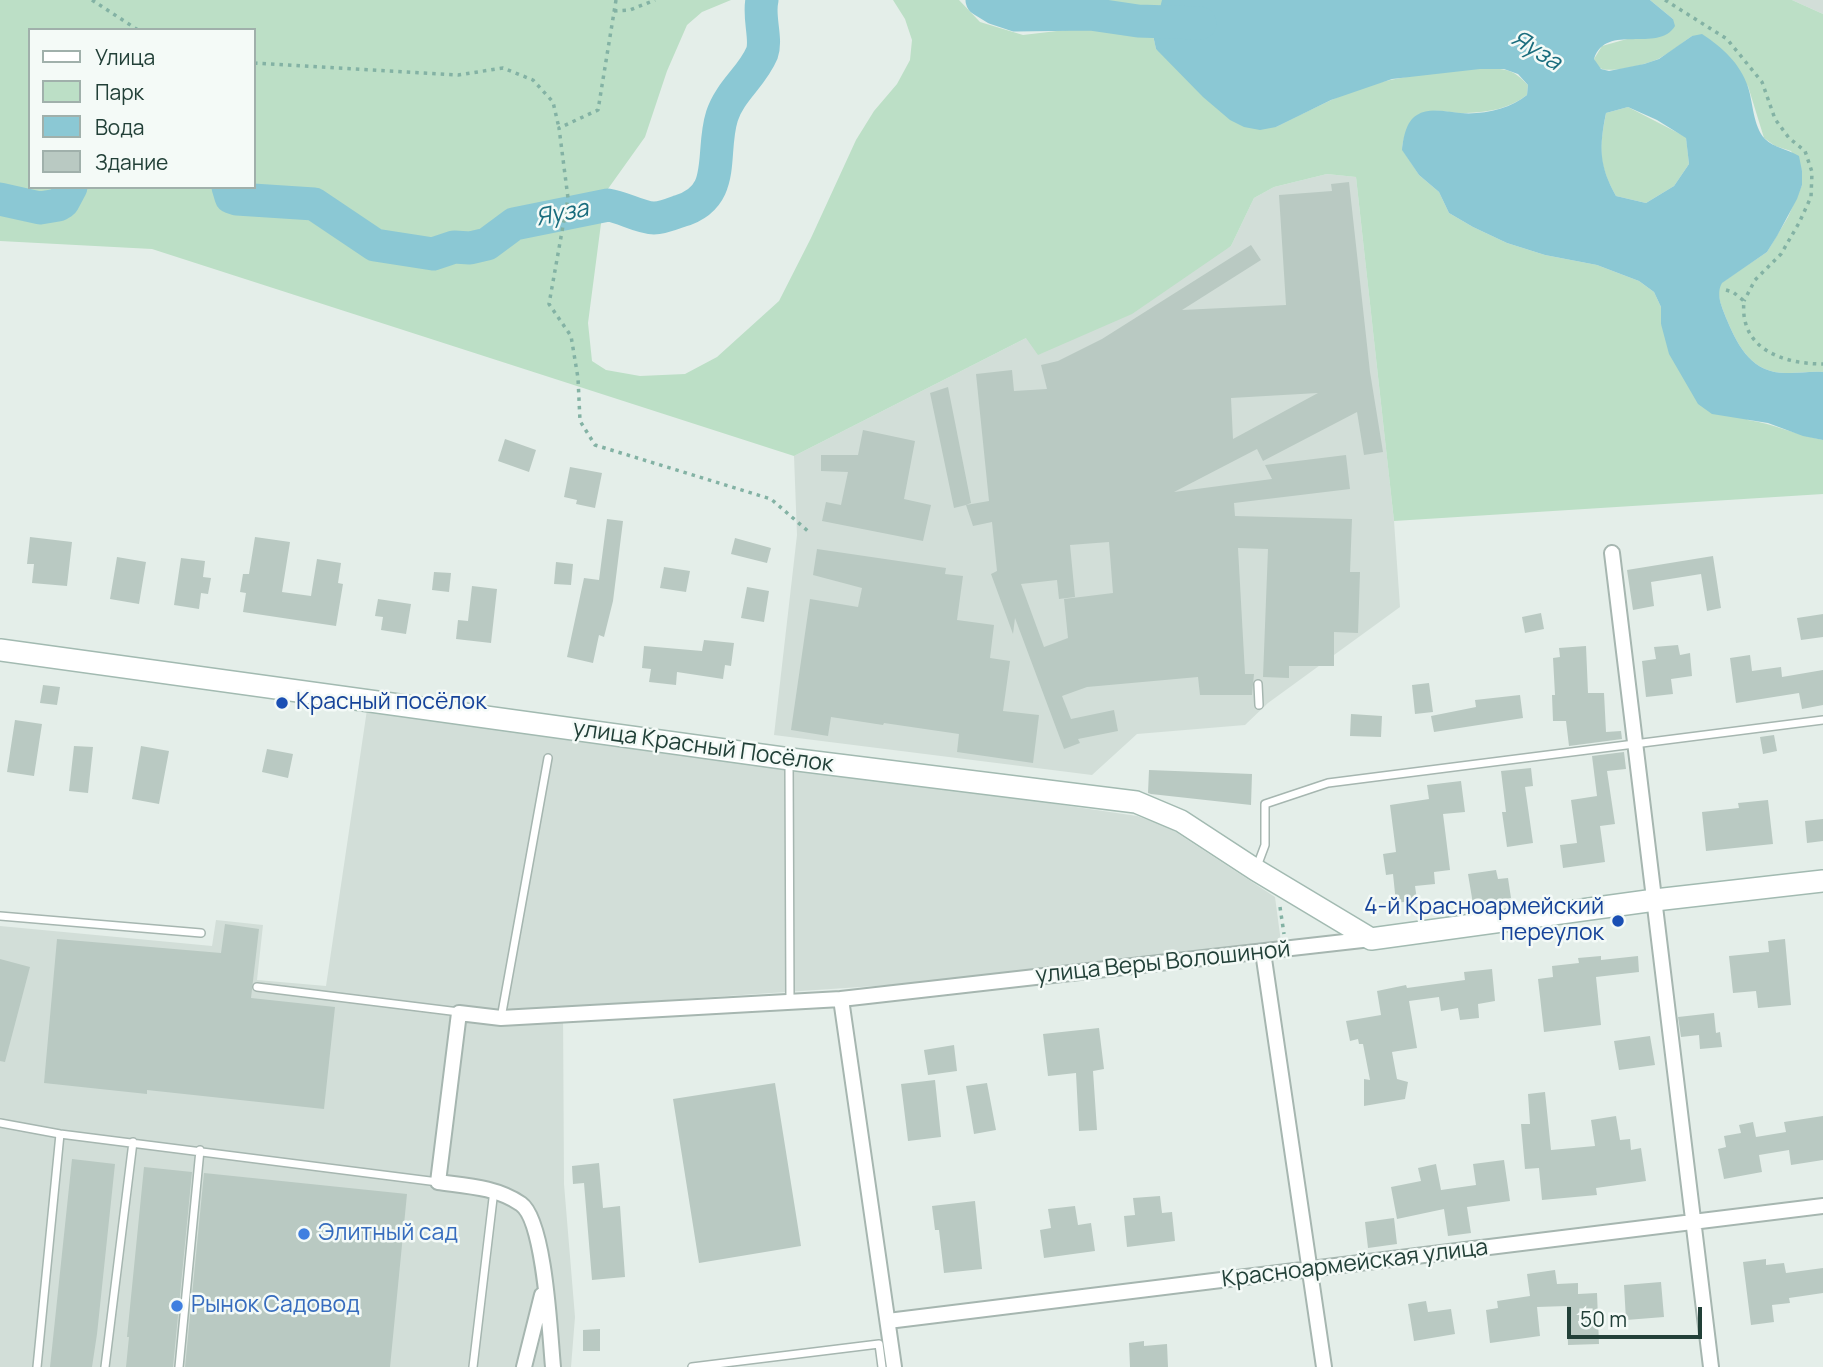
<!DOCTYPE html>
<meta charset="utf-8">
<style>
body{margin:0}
#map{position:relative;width:1823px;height:1367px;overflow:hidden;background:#e4eee9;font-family:Manrope,sans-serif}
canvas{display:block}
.legend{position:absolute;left:28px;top:28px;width:228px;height:161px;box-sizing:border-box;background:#f4faf7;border:2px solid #a0b0ab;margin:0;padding:9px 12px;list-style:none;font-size:21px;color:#224038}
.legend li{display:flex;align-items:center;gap:14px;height:35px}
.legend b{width:35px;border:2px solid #a0b0ab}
.scale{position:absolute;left:1567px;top:1307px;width:135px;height:32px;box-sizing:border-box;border:4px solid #224038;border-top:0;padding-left:9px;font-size:21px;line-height:24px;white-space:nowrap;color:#224038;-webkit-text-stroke:5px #f4faf7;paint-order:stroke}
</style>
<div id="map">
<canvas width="1823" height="1367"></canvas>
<ul class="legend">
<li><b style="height:9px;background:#fff"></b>Улица</li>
<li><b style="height:19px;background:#bcdfc6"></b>Парк</li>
<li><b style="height:19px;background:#8bc8d4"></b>Вода</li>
<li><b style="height:19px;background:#b9c9c2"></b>Здание</li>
</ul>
<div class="scale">50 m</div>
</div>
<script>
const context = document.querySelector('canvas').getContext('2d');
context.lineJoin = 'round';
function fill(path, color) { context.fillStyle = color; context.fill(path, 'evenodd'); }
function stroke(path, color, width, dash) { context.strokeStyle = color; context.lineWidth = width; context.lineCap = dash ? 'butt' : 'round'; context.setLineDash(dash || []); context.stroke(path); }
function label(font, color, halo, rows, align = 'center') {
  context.font = font + ' Manrope,sans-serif'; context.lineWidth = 5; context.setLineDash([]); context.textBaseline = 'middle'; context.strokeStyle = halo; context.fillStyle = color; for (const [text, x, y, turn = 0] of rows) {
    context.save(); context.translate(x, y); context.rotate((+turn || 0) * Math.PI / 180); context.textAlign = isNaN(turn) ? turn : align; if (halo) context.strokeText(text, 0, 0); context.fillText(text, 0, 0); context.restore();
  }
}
fill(new Path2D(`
 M1792 0H1823V14Z
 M1327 174 1356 177 1394 521 1400 607 1268 703 1245 725 1137 734 1092 775 774 735 797 535 794 456 1026 338 1231 246 1254 198 1274 187Z
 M368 703 1137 816 1168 827 1275 897 1281 942 905 984 563 1007 564 1184 575 1317 571 1367H0V926L212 946 216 920 263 925 257 980 326 986Z`), '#d2ded8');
fill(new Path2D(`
 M0 0H731L702 12 687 25 667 71 645 137 605 193 588 323 592 361 606 370 640 376 685 374 717 357 779 301 811 238 856 140 874 111 897 84 910 60 912 40 905 19 893 0H959L980 22 1023 35 1091 27 1153 35 1156 49 1276 127C1304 113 1331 99 1360 88 1387 78 1479 63 1506 70 1515 72 1521 78 1528 85L1527 95C1509 109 1489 112 1466 113 1455 114 1444 110 1433 111 1413 113 1404 131 1402 149L1419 175 1439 192 1449 213 1473 227 1507 243 1545 255 1597 265 1639 281 1654 292 1661 307V324L1748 420C1774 424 1797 435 1823 440V494L1394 521 1356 177 1327 174 1274 187 1254 198 1231 246 1132 314 1038 355 1026 338 794 456 152 249 0 241ZM30 30H254V187H30Z
 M1014 0H1162V6L1028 3Z
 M1650 0H1792L1823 14V372C1811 371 1801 373 1790 373 1754 375 1739 349 1727 320 1723 309 1715 295 1721 283L1767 252 1788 217 1802 185V171L1791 151 1775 146 1764 138 1748 86 1692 36C1682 43 1671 52 1660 58 1650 64 1609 74 1600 68 1595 66 1596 64 1594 59L1602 46 1627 39 1673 19Z
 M1628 107 1686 137 1689 164 1674 186 1646 203 1616 196C1598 163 1599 150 1606 113Z`), '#bcdfc6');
fill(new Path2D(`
 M1162 0H1650L1673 19 1675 26C1658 54 1606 22 1594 59L1601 69 1609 71 1644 64 1659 59 1692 36 1702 34C1722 47 1740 63 1748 87 1753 102 1753 126 1765 139 1774 148 1788 149 1799 156L1802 171V185L1797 199 1777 236 1767 252 1722 283C1715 295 1723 309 1727 320 1739 349 1754 375 1790 373 1801 373 1811 371 1823 372V440L1803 436 1768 423 1712 414 1698 404 1669 354 1661 324V307L1654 292 1639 281 1597 265 1545 255 1507 243 1473 227 1449 213 1439 192 1419 175 1402 150C1403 139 1406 121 1417 115 1429 107 1447 112 1460 113 1483 115 1510 109 1527 95L1528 85 1518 74 1504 69H1480L1392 79 1331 100 1276 127 1260 130 1244 127 1230 120 1203 97 1156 49 1153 35ZM1628 107 1657 120 1686 138 1689 164 1674 186 1646 203 1616 196C1599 165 1599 148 1606 113Z`), '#8bc8d4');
stroke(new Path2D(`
 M982 0 995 8 1016 15 1090 14 1138 21 1200 23
 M228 187 231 197 237 199 314 204 375 245 433 254 454 247 470 248 487 244 514 224 608 205C623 207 640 218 654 218 662 218 672 214 680 211 728 197 710 154 722 116 730 91 752 77 762 53 767 39 758 17 762 0
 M0 199 40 208 58 205 63 202 71 187`), '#8bc8d4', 33);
fill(new Path2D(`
 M1349 182 1370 372 1383 452 1364 455 1357 412 1263 461 1257 449 1174 492 1272 479 1265 465 1346 455 1350 489 1234 503 1235 516 1352 519 1350 572H1360L1358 633 1334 632V666H1289V678L1263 677 1268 549 1238 548 1245 674H1254L1252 695H1200L1198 677 1087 687 1062 696 1071 719 1114 710 1118 731 1078 739 1080 743 1064 749 1015 618 1013 634 991 574 997 571 992 522 973 526 966 505 954 508 930 393 948 387 971 503 966 505 989 501 976 374 1012 370 1014 391 1047 389 1041 365 1058 361 1102 339 1251 245 1261 260 1182 310 1286 305 1279 195 1332 191 1331 184ZM1318 393 1233 439 1231 398ZM1109 542 1113 593 1064 599 1068 638 1044 647 1021 584 1057 580 1059 599 1075 597 1070 545Z
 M863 430 915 441 904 499 931 505 923 541 822 521 826 502 841 505 848 472 821 471V455H858Z
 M505 439 536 450 529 472 498 461Z
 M570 467 602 473 595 508 576 504 577 500 564 497Z
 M607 519 623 521 613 601 604 637 599 635 593 663 567 657 584 578 599 580Z
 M30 537 72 542 67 586 32 583 34 564H27Z
 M255 537 290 542 282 592 311 596 317 559 341 563 338 583 343 584 336 626 243 612 246 593 240 592 243 574H249Z
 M735 538 771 548 767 563 731 554Z
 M817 549 946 568 945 574 963 576 957 620 994 625 990 658 1010 661 1003 711 1039 715 1033 763 957 752 959 734 884 723 883 725 831 717 828 736 791 730 810 599 858 607 862 588 813 575Z
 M1713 556 1721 608 1707 611 1701 574 1651 582 1654 606 1633 610 1627 570Z
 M117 557 146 562 139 604 110 599Z
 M181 558 205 561 203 577 211 578 208 594 201 593 199 609 174 605Z
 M556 562 573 564 571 585 554 584Z
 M664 567 690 571 686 592 660 588Z
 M434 572 451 573 449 592 432 590Z
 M472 586 497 589 491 643 456 639 458 620 468 621Z
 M747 587 769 591 764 622 741 618Z
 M378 599 411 604 406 634 381 630 383 617 375 616Z
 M1541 613 1544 629 1525 633 1522 617Z
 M1823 614V637L1801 640 1797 618Z
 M704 640 734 643 731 666 725 665 723 679 677 672 676 685 649 682 651 669 642 668 644 646 702 651Z
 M1678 645 1680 655 1690 653 1692 676 1671 679 1673 694 1646 697 1642 661 1656 659 1654 647Z
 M1586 646 1588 693H1604L1606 732 1621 731 1622 739 1569 746 1566 721H1553L1552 695H1555L1553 658 1560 657 1559 648Z
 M1750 655 1752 671 1781 667 1782 677 1823 670V705L1802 709 1799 693 1736 703 1730 658Z
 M1429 683 1433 712 1415 714 1412 685Z
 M43 685 60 687 57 705 40 703Z
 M1520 695 1523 718 1434 732 1431 716 1476 707 1475 700Z
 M1351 714 1382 716 1381 737 1350 736Z
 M15 720 42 724 34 776 7 772Z
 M1774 735 1777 751 1763 754 1760 737Z
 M74 746 93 747 88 793 69 791Z
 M141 746 169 751 159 804 132 799Z
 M267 749 293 754 288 778 262 772Z
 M1624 752 1626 769 1607 771 1615 824 1600 826 1605 862 1563 868 1560 845 1577 843 1571 800 1597 796 1592 756Z
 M1531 768 1533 786 1525 787 1533 843 1507 847 1502 812H1506L1501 771Z
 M1149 770 1252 774 1251 805 1151 794 1148 793Z
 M1461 781 1465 812 1443 814 1450 870 1434 872 1435 884 1415 886 1417 900 1396 903 1393 874 1386 875 1383 854 1396 852 1390 805 1429 799 1427 785Z
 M1768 800 1773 844 1706 851 1702 812 1739 808 1738 803Z
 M1823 819V841L1807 843 1805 821Z
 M1496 870 1498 879 1508 878 1511 898 1473 904 1468 874Z
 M225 924 259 929 251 998 335 1007 324 1109 147 1090V1094L44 1083 57 939 221 953Z
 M1785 939 1791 1005 1758 1008 1756 991 1733 993 1729 956 1769 952 1768 941Z
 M1601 956V960L1638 956 1639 972 1596 977 1601 1025 1544 1032 1538 979 1553 977 1552 966 1579 963 1578 958Z
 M0 959 30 967 5 1062 0 1061Z
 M1492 969 1495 1001 1478 1004 1479 1018 1460 1020 1458 1008 1441 1011 1439 997 1409 1001 1417 1048 1392 1052 1397 1079 1408 1082 1405 1099 1364 1106V1079L1370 1080 1363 1044H1359L1358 1039 1350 1041 1346 1021 1381 1015 1377 991 1406 985 1407 988 1465 980 1464 972Z
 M1714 1013 1716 1033 1720 1032 1722 1047 1700 1049 1699 1035 1681 1037 1678 1017Z
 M1099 1028 1104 1069 1093 1071 1097 1130 1079 1131 1076 1073 1048 1076 1043 1034Z
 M1650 1036 1655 1065 1619 1070 1614 1041Z
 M954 1045 957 1071 928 1075 924 1050Z
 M935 1080 941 1137 908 1141 901 1084Z
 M775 1083 801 1246 699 1263 673 1099Z
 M987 1083 996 1130 974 1134 966 1086Z
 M1545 1092 1551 1150 1595 1146 1591 1120 1616 1116 1620 1140 1630 1139 1631 1150 1641 1148 1646 1181 1596 1188 1597 1195 1542 1200 1539 1168 1525 1169 1521 1124H1530L1528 1094Z
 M1823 1116V1160L1791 1165 1789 1150 1759 1155 1762 1172 1724 1179 1718 1149 1726 1147 1724 1136 1741 1133 1739 1125 1753 1122 1756 1137 1786 1132 1784 1122Z
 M72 1159 115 1164 97 1334 92 1367H50Z
 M1504 1160 1510 1201 1467 1207 1471 1233 1448 1236 1444 1209 1397 1219 1391 1187 1421 1181 1418 1168 1436 1164 1441 1190 1476 1185 1473 1164Z
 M599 1163 603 1208 620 1206 625 1277 592 1280 584 1183 573 1184 572 1166Z
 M144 1167 192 1172 173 1367H126L129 1337H127Z
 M204 1173 407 1194 390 1367H185Z
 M1160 1196 1162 1213 1172 1212 1175 1241 1127 1247 1124 1216 1135 1215 1133 1198Z
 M975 1201 982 1269 944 1273 939 1230H935L932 1206Z
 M1075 1206 1078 1225 1091 1223 1095 1251 1044 1258 1040 1230 1051 1228 1048 1209Z
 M1394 1218 1397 1244 1368 1248 1365 1222Z
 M1766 1259V1265L1784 1263 1786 1273 1823 1268V1293L1789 1298 1790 1303 1772 1305 1774 1322 1751 1325 1743 1262Z
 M1555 1270 1557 1284 1578 1283V1294L1597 1293 1599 1344 1568 1345 1567 1306 1537 1307 1540 1336 1490 1343 1486 1310 1498 1308 1497 1301 1530 1296 1527 1274Z
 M1661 1282 1664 1317 1626 1320 1624 1285Z
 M1426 1301 1428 1312 1451 1309 1455 1334 1414 1341 1408 1304Z
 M600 1329V1351H583V1330Z
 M1144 1341V1346L1167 1344 1168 1367H1130L1129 1343Z`), '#b9c9c2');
const lane = new Path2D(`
 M1258 684 1259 705
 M789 763 790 1003
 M1256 869 1265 845V804L1328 783 1823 720
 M0 916 201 933
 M257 987 459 1012
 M501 1018 548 758
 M0 1123 60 1134 438 1182
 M37 1367 60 1134
 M105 1367 133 1142
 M179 1367 200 1150
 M473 1367 494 1190
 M692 1367 879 1344 882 1367`);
const street = new Path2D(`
 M1612 553 1711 1367
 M1263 952 1324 1367
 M841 999 894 1367
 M888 1321 1823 1206
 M524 1367 542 1295
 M553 1367C550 1336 545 1221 521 1204 496 1187 467 1186 438 1182L459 1013 501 1018 841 999 1371 939`);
const secondary = new Path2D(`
 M0 650 790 759 1136 802 1181 821 1256 870 1371 939 1655 900 1823 881`);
stroke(lane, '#a6b6b0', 10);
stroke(street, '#a6b6b0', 18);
stroke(secondary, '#a2bab1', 24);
stroke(new Path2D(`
 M92 0 138 30
 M616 0 598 110 559 128 568 198 549 304 571 336 578 378 580 421 595 445 771 499 809 532
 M1665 0 1727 39 1762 82 1775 119 1789 138 1805 151 1812 172 1811 197 1799 223 1781 254 1755 280 1744 301
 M614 11 630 10 655 0
 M254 63 458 75 503 68 533 80 553 102 559 128
 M1726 290 1733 292 1744 301C1739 349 1783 364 1823 364
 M1280 907 1284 934`), '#83b2a4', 3.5, [3.5, 5]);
stroke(lane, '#fff', 7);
stroke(street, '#fff', 14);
stroke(secondary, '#fff', 21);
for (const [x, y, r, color] of [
 [282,703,7,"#1a4fb4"],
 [1618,921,7,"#1a4fb4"],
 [304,1234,7,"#3f7fe0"],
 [177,1306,7,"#3f7fe0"]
]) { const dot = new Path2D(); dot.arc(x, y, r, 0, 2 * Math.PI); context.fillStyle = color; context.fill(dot); stroke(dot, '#f4faf7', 2.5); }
label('23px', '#164399', '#f4faf7', [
 ["Красный посёлок",296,703],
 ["4-й Красноармейский",1604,908,"right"],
 ["переулок",1604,934,"right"]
], 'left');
label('23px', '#224038', '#f4faf7', [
 ["улица Красный Посёлок",703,747,8],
 ["улица Веры Волошиной",1163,963,-6],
 ["Красноармейская улица",1355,1264,-7]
]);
label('23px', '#366cbe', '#f4faf7', [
 ["Элитный сад",318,1234],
 ["Рынок Садовод",191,1306]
], 'left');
label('italic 24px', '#1a6d7e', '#f4faf7', [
 ["Яуза",1536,51,32],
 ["Яуза",562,214,-11]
]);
</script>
